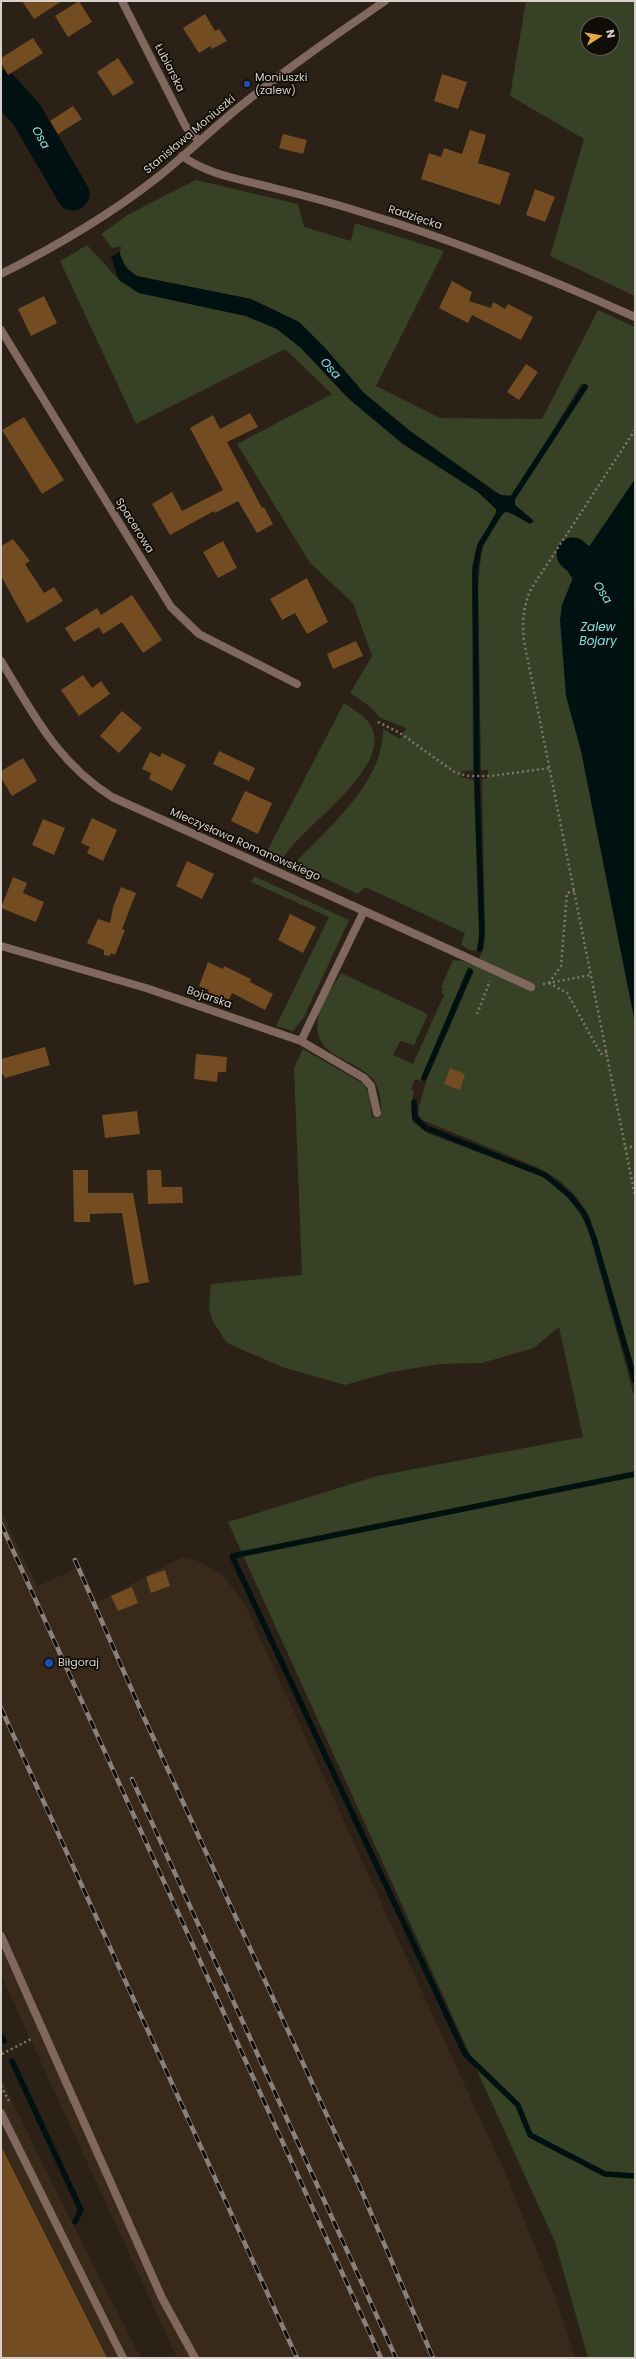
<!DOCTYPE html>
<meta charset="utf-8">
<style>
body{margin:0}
#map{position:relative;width:636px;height:2359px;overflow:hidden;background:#2b2117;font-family:Poppins,sans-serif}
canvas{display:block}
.frame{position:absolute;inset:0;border:2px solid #d8d0ca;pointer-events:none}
.north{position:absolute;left:580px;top:16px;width:40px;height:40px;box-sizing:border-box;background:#100c07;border:1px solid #605a55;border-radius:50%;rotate:78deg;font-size:11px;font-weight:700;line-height:16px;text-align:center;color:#d8d0ca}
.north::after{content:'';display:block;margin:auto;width:14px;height:18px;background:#e6ac36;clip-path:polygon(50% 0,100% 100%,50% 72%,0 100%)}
</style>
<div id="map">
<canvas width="636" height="2359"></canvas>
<div class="frame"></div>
<div class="north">N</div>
</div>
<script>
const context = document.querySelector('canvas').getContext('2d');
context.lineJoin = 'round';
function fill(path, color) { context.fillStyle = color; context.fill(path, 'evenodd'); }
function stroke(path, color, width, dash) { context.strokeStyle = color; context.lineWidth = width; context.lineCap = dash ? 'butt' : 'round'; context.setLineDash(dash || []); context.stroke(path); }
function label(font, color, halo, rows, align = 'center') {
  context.font = font + ' Poppins,sans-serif'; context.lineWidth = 3.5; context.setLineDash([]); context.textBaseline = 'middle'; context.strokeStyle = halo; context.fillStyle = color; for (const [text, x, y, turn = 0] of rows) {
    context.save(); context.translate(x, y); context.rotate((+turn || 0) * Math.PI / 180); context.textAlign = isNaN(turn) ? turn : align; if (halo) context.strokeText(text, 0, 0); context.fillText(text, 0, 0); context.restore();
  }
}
fill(new Path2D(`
 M1 1510 37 1586 80 1567 98 1602 182 1557 198 1561 222 1574 245 1605 506 2175 554 2293 575 2358H177L1 1975Z
 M1 2078 67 2213 141 2358H1Z`), '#39291a');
fill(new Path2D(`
 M526 1H635V296L550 256 584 139 510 96ZM588 24H612V48H588Z
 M196 180 298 204 304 227 351 241 355 223 444 251 376 386 440 418 542 419 598 310 635 327V1370L590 1218 576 1196 559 1180 539 1168 422 1120 418 1113 419 1106 427 1079 474 971 468 967 420 1081 415 1079 411 1089 414 1092 411 1106 412 1121 427 1133 538 1175C561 1186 574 1203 587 1225L635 1399V2358H588L555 2242 228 1522 377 1476 583 1437 559 1327 534 1348 482 1363 441 1364 391 1372 345 1385 282 1367 227 1343 213 1322 209 1308 211 1284 302 1275 294 1068 303 1049 364 1084 369 1095 372 1118 381 1117C381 1104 381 1089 373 1079 352 1056 308 1057 319 1014 322 1001 334 986 341 973L428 1014 414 1045 400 1041 393 1055 413 1064 444 995 441 993 443 989 441 987 453 960 463 961 476 966 484 947 485 933 482 779 488 778V770H481L478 586 480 566 482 549 499 517 505 512 533 520 515 505V499L589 385 581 384 513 496 501 495 410 431 364 393 325 348 299 322 251 299 137 277C128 269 117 259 121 246L112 248 101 234 129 214Z
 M87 245 119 280 139 293 246 316 277 329 301 348 348 398 403 444 478 492 497 510 475 552 472 570 473 770 462 771 461 777 474 780 479 939 476 951 469 950 461 944 465 933 456 929 365 887 358 894 294 864C328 828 384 782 383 729L400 739 406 728 381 718 368 705 350 693 372 656 353 603 310 563 237 444 332 394 285 349 136 424 60 261Z
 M344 703C354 710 368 717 373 730 387 772 303 826 283 858L267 851Z
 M254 876 349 920 304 1017 293 1031 276 1026 329 917 251 882Z`), '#374125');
fill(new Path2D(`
 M119 252 126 268 137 276 251 299 299 322 325 348 364 393 410 431 495 492 501 495 513 496 515 499V505L534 521 530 524 509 512H505L499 517 496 514V509L478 492 403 444 348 398 301 348 277 329 246 316 139 293 119 280 111 257Z
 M635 479V1023L581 751 566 696 560 620 562 605 580 560Z`), '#001112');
stroke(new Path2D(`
 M510 502 585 387
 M480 949 482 934 477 784 475 569 480 545 501 511
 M424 1078 470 971
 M414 1102 415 1118 426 1128 545 1175 569 1195 584 1213 594 1238 635 1381
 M635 1474 232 1556 465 2054 518 2105 530 2135 605 2174 635 2176
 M1 2035 4 2041
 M12 2061 81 2210 75 2222`), '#001112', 5.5);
stroke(new Path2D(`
 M1 86 27 115 73 194
 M573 554 580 560 612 608 635 627`), '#001112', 33);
fill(new Path2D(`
 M22 1H62L34 19Z
 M79 1 92 22 68 37 55 16Z
 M205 14 215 31 219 29 227 41 212 49 210 46 199 53 183 28Z
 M33 38 43 53 8 75 1 63V58Z
 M118 58 134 83 113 96 97 72Z
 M442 74 467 82 458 109 434 101Z
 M73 106 82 119 58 134 50 121Z
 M470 130 486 135 478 163 510 173 500 205 421 179 429 153 441 157 444 148 462 154Z
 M283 134 307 140 303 154 279 148Z
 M535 189 555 197 545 222 526 215Z
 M452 281 472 292 469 301 491 308 493 302 505 309 508 304 533 317 521 340 472 315 468 323 439 308Z
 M44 296 57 323 31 336 18 309Z
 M526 364 538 372 519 400 507 392Z
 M250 413 258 427 227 442 262 508 264 507 273 524 257 533 238 501 215 513 214 511 170 535 152 504 172 492 182 511 223 490 190 428 213 415 220 429Z
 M24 417 64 480 42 494 2 430Z
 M13 539 30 561 25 564 44 593 54 587 63 601 27 623 1 576V546Z
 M223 541 237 568 218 578 203 552Z
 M307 578 328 622 307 634 295 613 282 620 270 599Z
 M132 595 162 640 143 653 122 622 103 634 99 627 74 642 65 628 97 608 101 615Z
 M356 641 363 656 333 669 327 654Z
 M83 675 92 688 101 681 110 694 79 716 61 690Z
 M122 711 142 728 119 753 100 736Z
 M219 751 255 768 249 781 213 764Z
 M150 752 160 757 162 753 186 765 172 791 149 779 151 773 142 769Z
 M23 758 37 781 12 796 1 778V771Z
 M245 791 272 803 258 834 231 821Z
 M92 818 117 830 103 861 87 853 90 847 81 843Z
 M43 819 65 828 54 855 32 845Z
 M187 861 214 874 202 899 176 886Z
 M13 877 27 883 23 893 44 902 36 922 1 908Z
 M121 887 136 893 122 929 125 930 115 955 111 953 110 956 104 955V950L87 943 98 919 110 923 113 907Z
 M290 914 316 927 303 953 278 940Z
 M208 962 223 969 224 966 251 979 250 982 273 994 265 1010 232 993 225 1007 205 998 209 990 199 986Z
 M45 1047 50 1065 5 1078 1 1071V1059Z
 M196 1054 227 1057 226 1072H218L217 1082 194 1079Z
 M450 1068 465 1074 460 1090 444 1084Z
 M137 1111 140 1134 105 1138 102 1115Z
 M73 1170H88V1193H133L149 1282 134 1285 122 1213 90 1214V1222H74Z
 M147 1170H161L162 1187H182L183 1203 148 1204Z
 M165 1570 170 1586 151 1593 146 1577Z
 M132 1587 138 1603 118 1611 111 1596Z
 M1 2146 107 2358H1Z`), '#744c22');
stroke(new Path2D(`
 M635 430 531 589C523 607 522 622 524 641L635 1196
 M378 722 400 733 456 773 469 776H491L550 768
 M549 983 561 966 567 893 575 891
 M549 983 567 993 601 1054 607 1052
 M543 984 591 975
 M477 1014 490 981
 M625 1148 635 1146
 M2 2054 33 2038
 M1 2086 10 2103`), '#7f766d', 2.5, [2, 3]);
stroke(new Path2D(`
 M457 953 531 987
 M1 1936 162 2298 195 2358
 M1 2113 123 2358`), '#81685e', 8);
stroke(new Path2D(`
 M122 1 186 127 199 141
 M182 156C209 175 240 179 270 187 302 195 333 203 364 213 457 241 546 277 635 317
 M1 330 171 607 199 634 297 684
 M1 661C34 715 57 762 112 797L457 953
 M1 946 146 988 301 1041 364 1078 371 1086 377 1113
 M301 1041 364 911`), '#81685e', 8);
stroke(new Path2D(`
 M1 274C55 247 111 214 158 177 187 154 214 127 243 104 289 67 337 34 385 1`), '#81685e', 8);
const rail = new Path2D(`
 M1 1524 381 2358
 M75 1560 141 1711 359 2185 433 2358
 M1 1708 297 2358
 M132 1779 396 2358`);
stroke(rail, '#8a817a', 4.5);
stroke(rail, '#100c07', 3, [9]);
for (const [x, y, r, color] of [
 [247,84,4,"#1a4fb4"],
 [49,1663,5,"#1a4fb4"]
]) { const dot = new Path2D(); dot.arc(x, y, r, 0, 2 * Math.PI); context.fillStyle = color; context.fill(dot); stroke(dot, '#100c07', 1.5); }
label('11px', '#d8d0ca', '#100c07', [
 ["Łubiarska",169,68,63],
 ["Stanisława Moniuszki",190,135,-40],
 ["Radzięcka",415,218,18],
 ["Spacerowa",134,526,58],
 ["Mieczysława Romanowskiego",245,845,24],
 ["Bojarska",209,998,19]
]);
label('11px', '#d8d0ca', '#100c07', [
 ["Moniuszki",255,78],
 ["(zalew)",255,91],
 ["Biłgoraj",58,1663]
], 'left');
label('italic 12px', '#6ee7ef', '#100c07', [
 ["Osa",40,138,60],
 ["Osa",330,369,48],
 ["Osa",602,593,57],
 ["Zalew",598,628],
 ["Bojary",598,642]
]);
</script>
